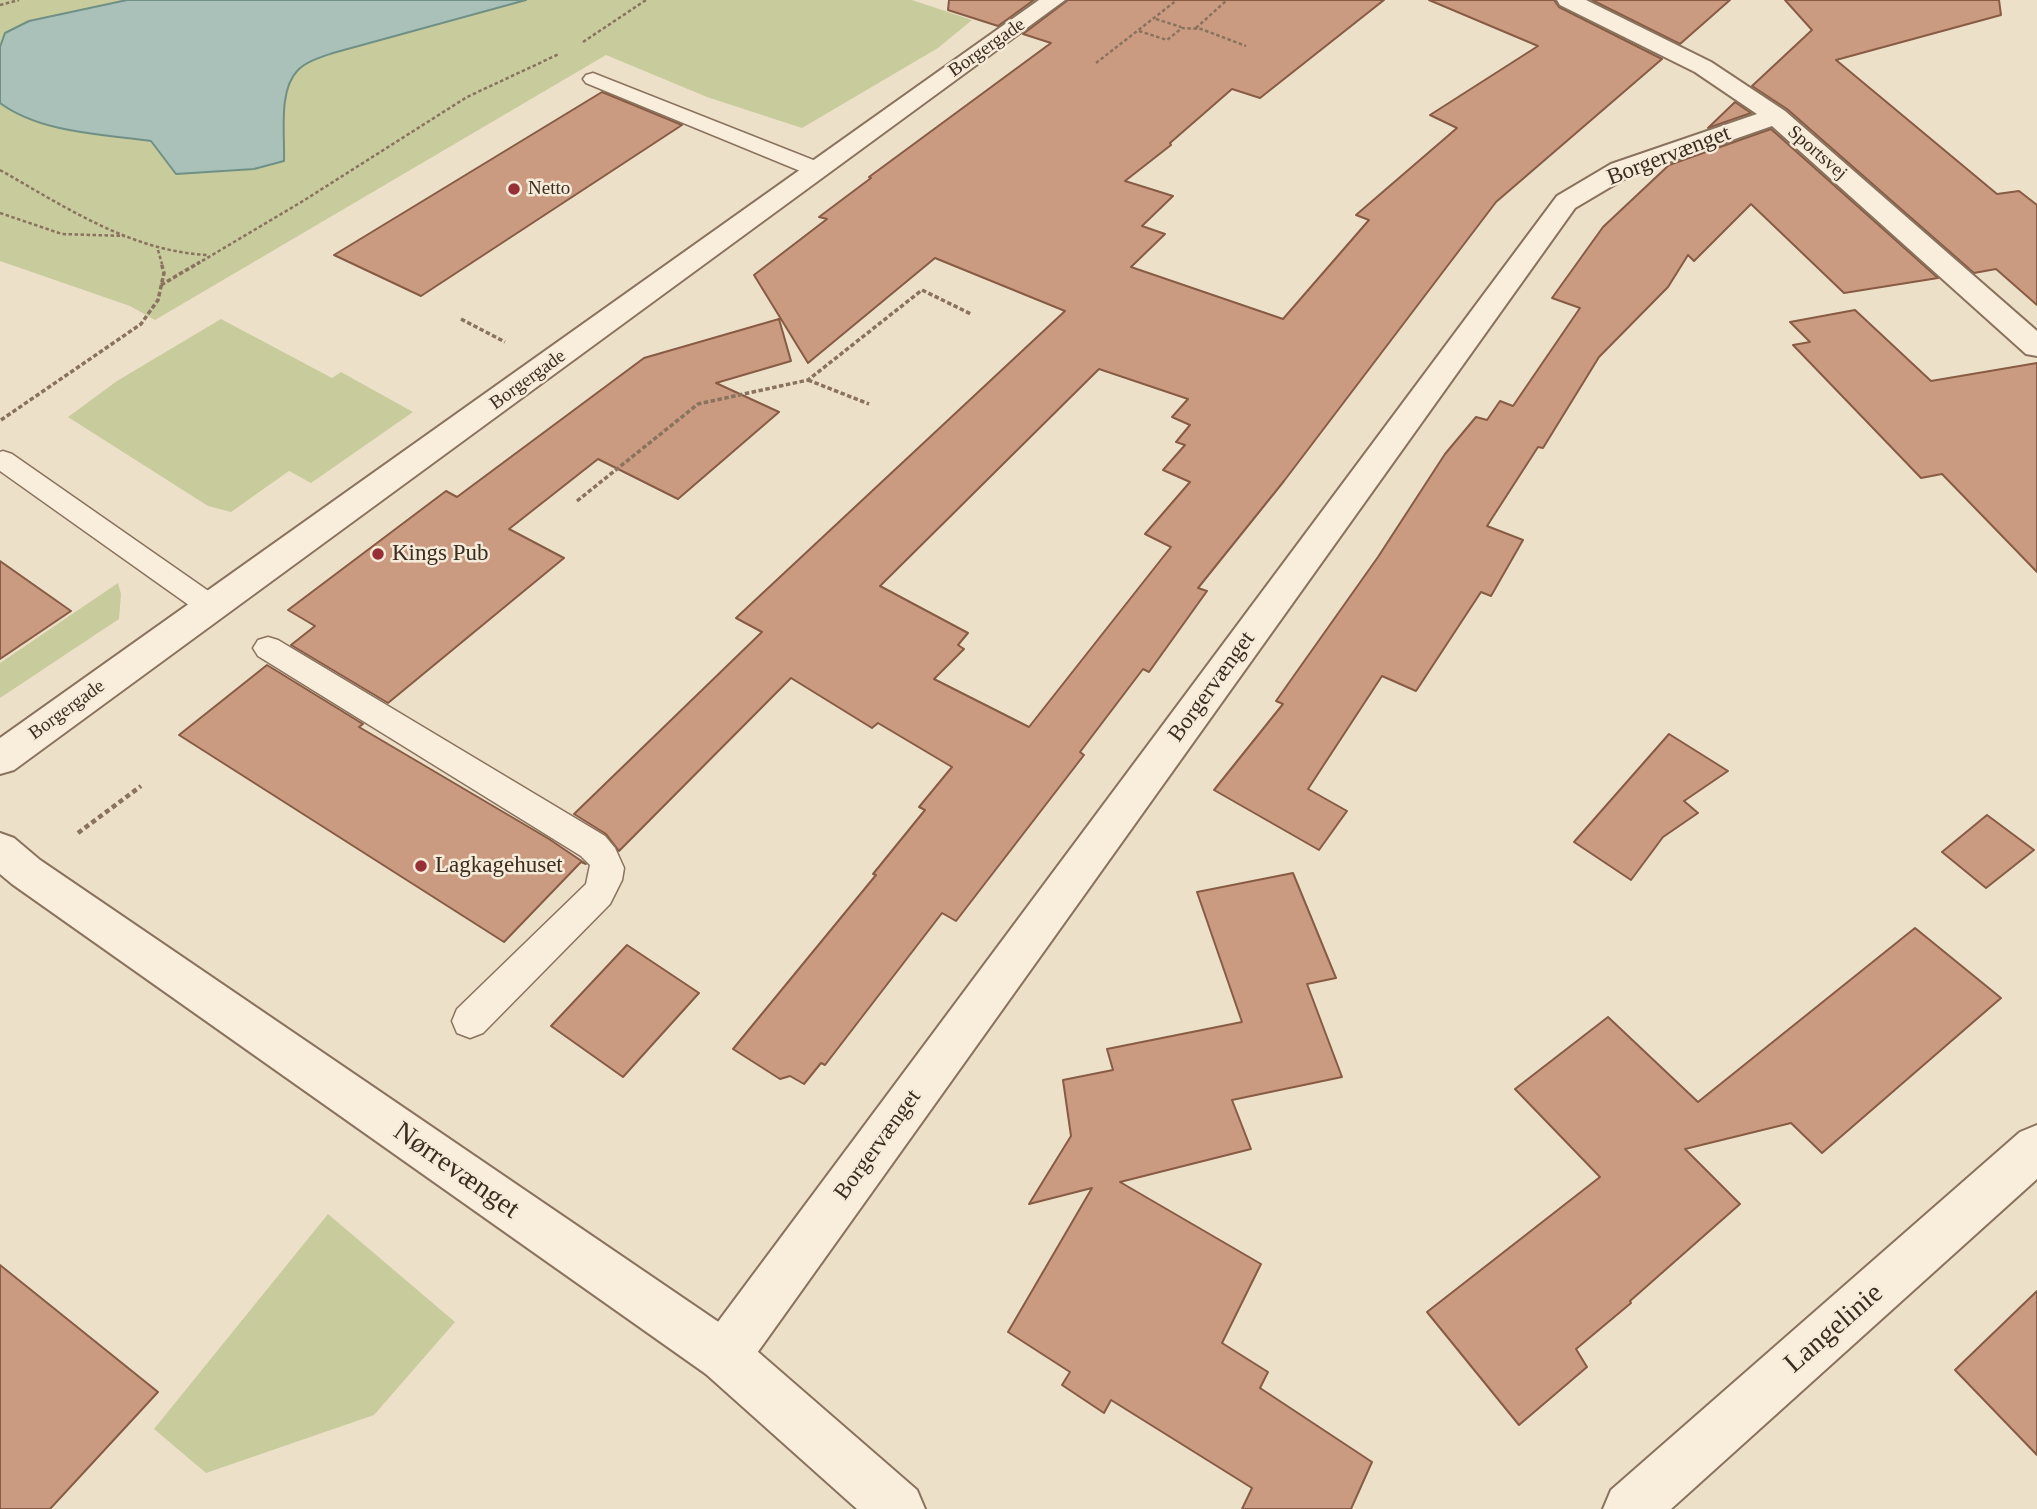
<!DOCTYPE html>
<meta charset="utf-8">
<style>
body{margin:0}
canvas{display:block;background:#ede0c8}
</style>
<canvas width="2037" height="1509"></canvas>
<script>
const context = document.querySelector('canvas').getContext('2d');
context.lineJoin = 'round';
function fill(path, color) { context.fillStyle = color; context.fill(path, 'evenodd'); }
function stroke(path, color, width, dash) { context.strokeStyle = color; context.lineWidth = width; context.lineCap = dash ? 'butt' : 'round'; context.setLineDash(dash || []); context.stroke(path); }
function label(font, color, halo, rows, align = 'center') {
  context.font = font + ' Georgia,serif'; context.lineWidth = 5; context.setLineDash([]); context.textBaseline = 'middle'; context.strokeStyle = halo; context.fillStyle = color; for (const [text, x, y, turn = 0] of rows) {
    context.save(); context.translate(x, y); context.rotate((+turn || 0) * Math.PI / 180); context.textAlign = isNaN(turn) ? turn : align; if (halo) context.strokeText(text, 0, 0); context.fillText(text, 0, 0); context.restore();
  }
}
fill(new Path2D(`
 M0 0H912L972 20 938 48 802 128 707 97 606 55 155 320 130 306 0 261Z
 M221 319 332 378 341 372 413 412 311 483 289 471 231 512 208 506 68 417 117 381Z
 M118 583 121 594 119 619 0 698V663Z
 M328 1214 455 1322 374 1415 206 1473 154 1429Z`), '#c8cb9c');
const water = new Path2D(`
 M127 0H526L333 53C321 57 307 61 298 70 278 90 285 134 284 161L254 169 176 174 151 141C101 134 41 133 0 103V47L5 33 29 21Z`);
fill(water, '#a9c1b9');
stroke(water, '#709086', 2);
const building = new Path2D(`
 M949 0H1034L998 26 948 10Z
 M1068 0H1384L1260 98 1232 89 1170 143 1171 145 1125 181 1173 196 1142 226 1165 234 1131 267 1283 319 1369 220 1356 215 1457 128 1430 115 1538 46 1429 0H1554L1559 7 1662 59 1496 202 1284 481 1198 588 1207 591 1149 672 1143 669 1080 752 1084 755 956 921 942 913 825 1065 821 1063 804 1084 790 1076 780 1079 733 1049 876 875 873 874 925 810 919 807 952 767 878 723 872 728 791 678 619 851 606 834 574 814 762 632 736 618 1065 311 935 258 808 363 754 275 827 219 819 217 871 178 869 177 1051 43 1023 34ZM1099 369 1188 399 1172 417 1190 425 1176 442 1185 445 1163 470 1190 482 1145 534 1171 547 1029 727 934 679 964 649 958 645 968 633 880 586Z
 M1592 0H1730L1680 44Z
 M1785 0H1999L2001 15 1836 60 1997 194 2019 191 2037 205V305L1996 269 1974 273 1787 109 1752 86 1812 30Z
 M602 92 682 125 421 296 334 255Z
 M1735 102 1751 113 1708 128Z
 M1771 129 1938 278 1844 293 1751 204 1694 261 1688 255 1668 287 1599 357 1543 448 1538 447 1487 526 1523 540 1491 596 1481 592 1416 691 1382 676 1308 789 1347 811 1319 850 1214 790 1283 704 1276 701 1378 557 1445 454 1476 417 1487 420 1500 401 1513 406 1580 308 1552 298 1603 227 1669 165Z
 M1855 310 1931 381 2037 363V572L1942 474 1921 478 1793 345 1810 342 1790 322Z
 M779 319 791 361 716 383 779 412 678 499 598 459 509 529 564 558 388 703 291 645 315 626 288 610 446 491 457 497 644 358Z
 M0 561 71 611 0 659Z
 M267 665 363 724 359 727 549 839 586 864 581 862 504 942 179 735Z
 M1669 734 1728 771 1684 801 1698 813 1663 837 1631 880 1574 842Z
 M1987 815 2034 850 1986 888 1942 852Z
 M1293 873 1336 978 1307 984 1342 1077 1232 1100 1251 1149 1120 1182 1261 1264 1222 1343 1268 1372 1260 1388 1372 1462 1351 1509H1242L1252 1488 1111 1400 1104 1413 1062 1385 1070 1372 1008 1332 1092 1188 1029 1204 1071 1136 1063 1080 1113 1070 1107 1049 1242 1022 1197 892Z
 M1915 928 2001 998 1822 1153 1791 1123 1685 1149 1740 1204 1630 1301 1631 1303 1576 1349 1587 1367 1519 1425 1427 1312 1600 1177 1515 1089 1608 1017 1698 1102Z
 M627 945 699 993 623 1077 551 1026Z
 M0 1265 158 1392 50 1509H0Z
 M2037 1291V1455L1955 1370Z`);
fill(building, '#ca9b80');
stroke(building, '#875b44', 2);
const service = new Path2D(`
 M593 73 826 165 829 170 826 175H810L586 83 583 79 586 75Z
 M3 451 12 454 220 599 224 606 220 613 210 617 200 613 0 471V452Z
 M268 637 278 640 605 836 615 848 624 868 622 880 610 904 483 1033 470 1038 457 1033 452 1021 457 1009 586 884 590 865 581 856 258 656 253 648 258 640Z`);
const minor = new Path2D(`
 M1557 0H1586L1711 62 1785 111 2037 331V356L2026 354 1772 126 1629 176 1575 208 742 1374 724 1382 706 1374 698 1356 706 1338 1557 196 1611 164 1757 114 1695 72 1560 5Z
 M2037 1125V1179L1671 1509H1603L1611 1490 2020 1132Z`);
const tertiary = new Path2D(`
 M1039 0H1065L14 770 0 774V738Z
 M0 833 14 838 40 860 742 1338 917 1490 925 1509H857L706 1374 12 884 0 874Z`);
stroke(service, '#89725e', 3);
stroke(minor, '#89725e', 4);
stroke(tertiary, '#89725e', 4);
stroke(new Path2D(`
 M0 5 19 0
 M1156 19 1181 27
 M1196 28 1227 0
 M1139 31 1167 40 1182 28 1201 29 1246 46
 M583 42 646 0
 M1096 63 1177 0
 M0 170C65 207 131 251 207 255
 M0 213 62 234 125 236
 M158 250 162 264
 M197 264 303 201 467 97 559 54`), '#89725e', 2.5, [3.5, 2.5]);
stroke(new Path2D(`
 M161 285 200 262
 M461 319 505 342
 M808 380 869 404
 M1 420 141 324 158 300 164 273 161 262
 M577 501 698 404 808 380 922 290 971 314`), '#89725e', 3.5, [4.5, 2.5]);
stroke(new Path2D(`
 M78 833 141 786`), '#89725e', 4.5, [5, 3.5]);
fill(service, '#f8eedb');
fill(minor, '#f8eedb');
fill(tertiary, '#f8eedb');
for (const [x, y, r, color] of [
 [514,189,7,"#963036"],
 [378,554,7,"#963036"],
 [421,866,7,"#963036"]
]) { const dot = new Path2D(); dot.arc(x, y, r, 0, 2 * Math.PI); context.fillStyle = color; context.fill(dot); stroke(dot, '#f5ebd8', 2.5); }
label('19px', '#3a2c21', '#f5ebd8', [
 ["Borgergade",987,48,-35],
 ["Sportsvej",1817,153,41],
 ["Borgergade",528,380,-36],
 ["Borgergade",67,710,-36]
]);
label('19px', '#3a2c21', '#f5ebd8', [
 ["Netto",528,189]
], 'left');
label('23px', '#3a2c21', '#f5ebd8', [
 ["Borgervænget",1669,156,-21],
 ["Borgervænget",1212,687,-54],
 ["Borgervænget",878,1145,-54]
]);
label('23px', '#3a2c21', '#f5ebd8', [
 ["Kings Pub",392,554],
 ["Lagkagehuset",435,866]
], 'left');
label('28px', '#3a2c21', '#f5ebd8', [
 ["Nørrevænget",456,1171,35],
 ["Langelinie",1834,1329,-41]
]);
</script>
